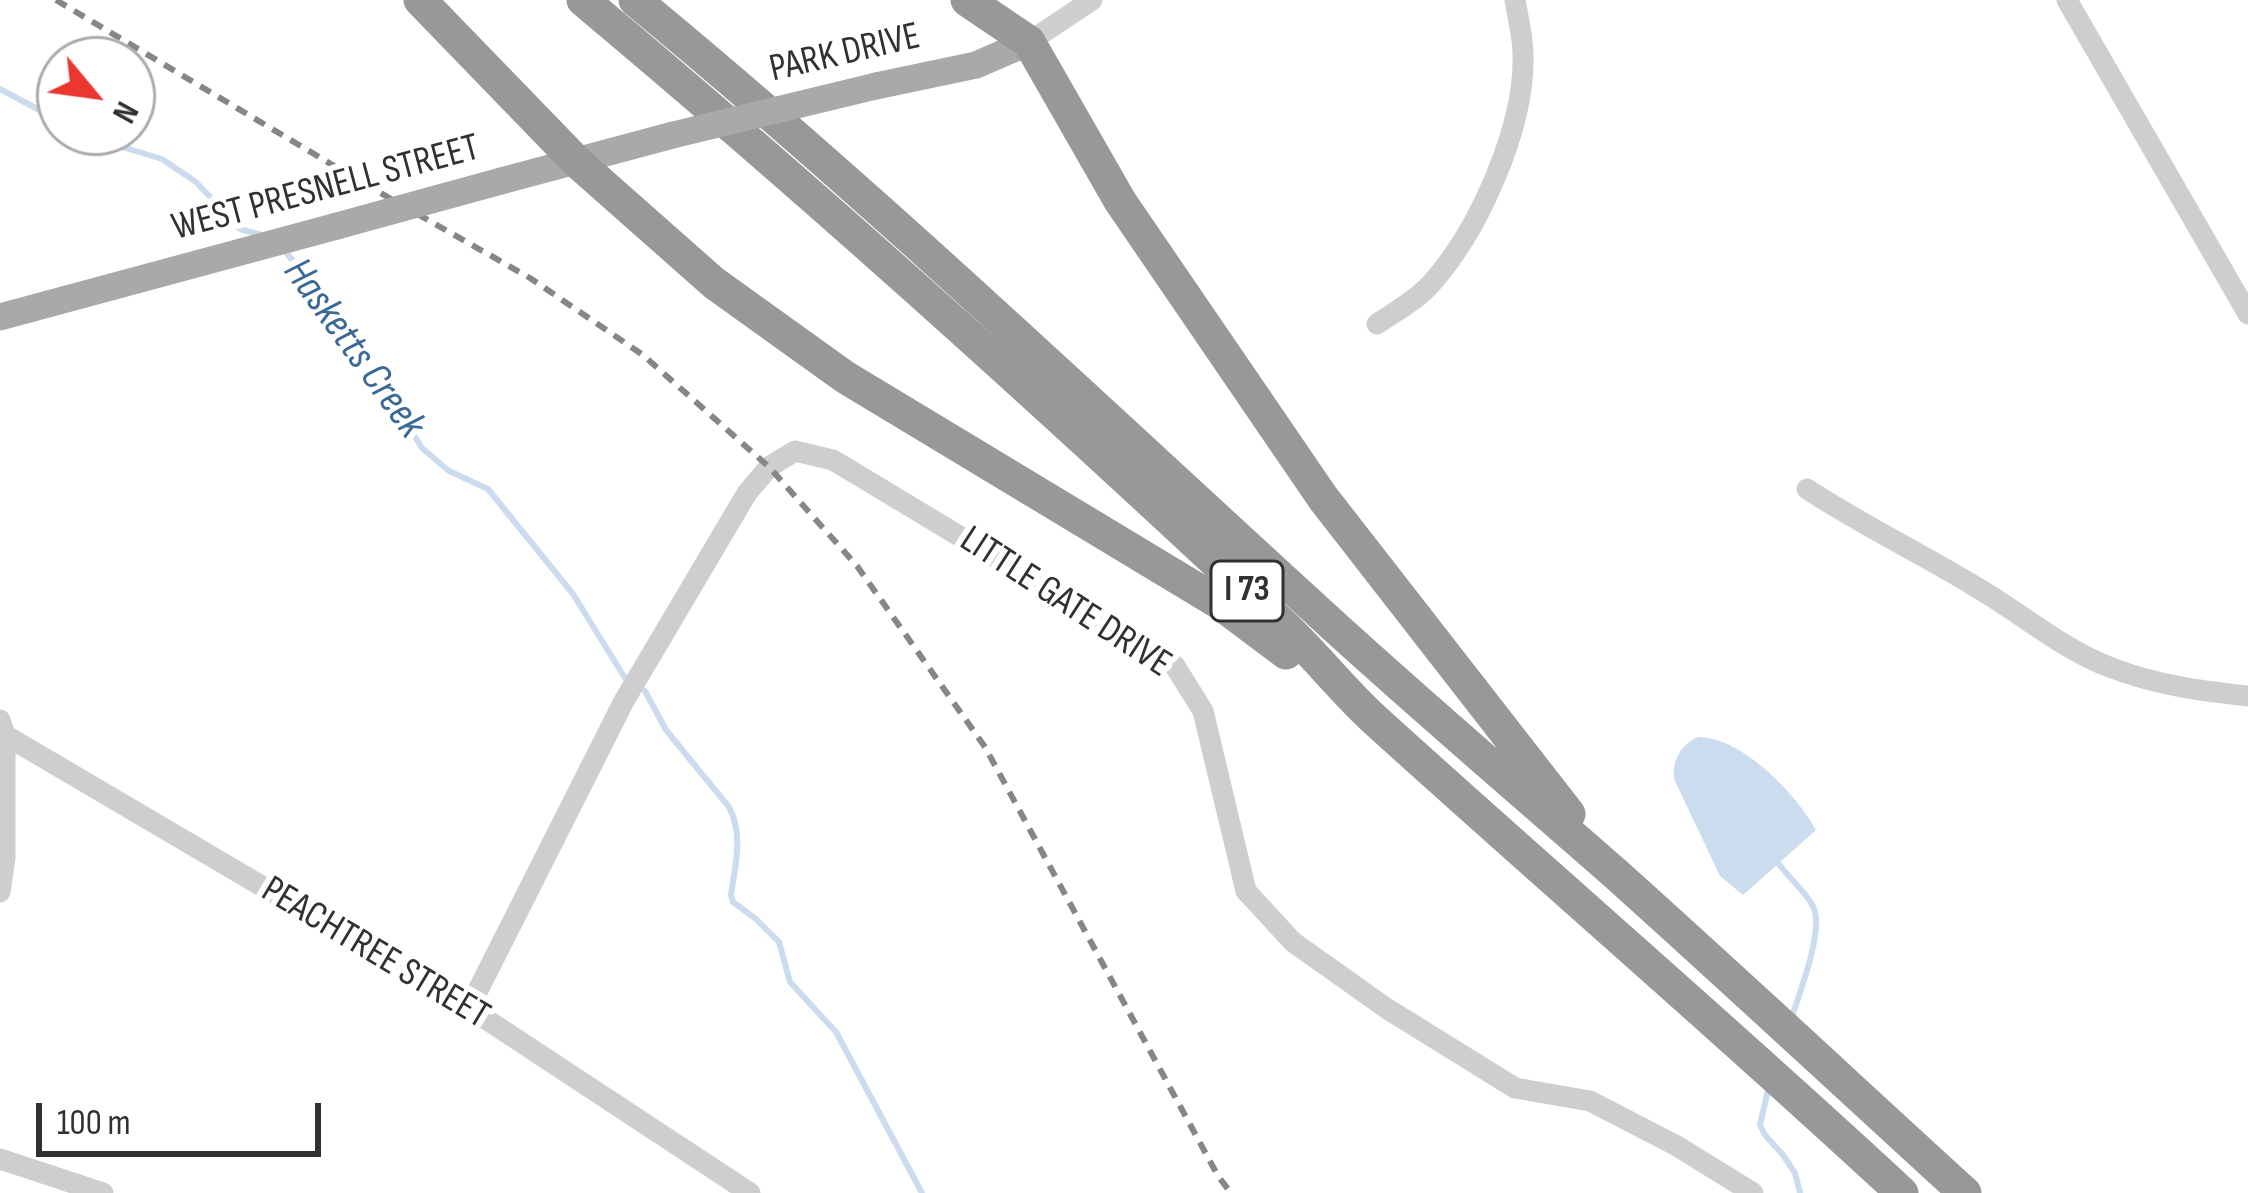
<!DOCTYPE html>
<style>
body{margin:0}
#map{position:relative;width:2248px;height:1193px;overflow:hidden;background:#fff;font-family:"Sofia Sans Condensed",sans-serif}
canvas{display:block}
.north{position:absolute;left:36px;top:36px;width:120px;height:120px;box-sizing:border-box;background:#fff;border:3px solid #adadad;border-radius:50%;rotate:119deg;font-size:33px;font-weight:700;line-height:48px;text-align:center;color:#313131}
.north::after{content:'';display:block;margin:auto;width:42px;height:54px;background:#eb3730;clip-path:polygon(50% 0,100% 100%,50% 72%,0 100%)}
.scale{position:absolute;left:36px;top:1103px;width:285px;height:54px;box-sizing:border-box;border:6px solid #313131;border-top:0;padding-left:15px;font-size:36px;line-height:42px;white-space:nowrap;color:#313131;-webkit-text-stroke:9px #fff;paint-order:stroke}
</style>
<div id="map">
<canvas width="2248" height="1193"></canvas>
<div class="north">N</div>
<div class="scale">100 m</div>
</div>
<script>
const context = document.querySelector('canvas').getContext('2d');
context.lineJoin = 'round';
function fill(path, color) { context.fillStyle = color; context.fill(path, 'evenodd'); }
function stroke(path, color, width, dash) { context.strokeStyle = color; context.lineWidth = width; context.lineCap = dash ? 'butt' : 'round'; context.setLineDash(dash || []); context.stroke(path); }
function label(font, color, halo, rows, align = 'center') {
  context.font = font + ' "Sofia Sans Condensed",sans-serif'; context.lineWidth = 12; context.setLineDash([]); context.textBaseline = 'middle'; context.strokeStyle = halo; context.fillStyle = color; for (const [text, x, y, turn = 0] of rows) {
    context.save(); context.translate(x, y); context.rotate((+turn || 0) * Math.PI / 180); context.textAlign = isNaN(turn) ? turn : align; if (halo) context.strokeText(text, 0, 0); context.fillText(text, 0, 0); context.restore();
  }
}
fill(new Path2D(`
 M1698 737C1742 737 1796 794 1816 830L1743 895 1720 876 1674 779C1672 761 1680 745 1698 737Z`), '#cbdcee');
stroke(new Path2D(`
 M0 89 60 121
 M80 132 92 138 162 159 196 182 240 229 265 236
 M285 251 306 277 333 320 373 368 422 448 449 471 488 489 573 594 625 678
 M645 691 666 730 729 807C744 835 735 865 731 895L733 902 756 919 779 942 790 982 836 1032 922 1193
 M1776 860C1786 876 1803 888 1813 906 1825 929 1799 994 1791 1020
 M1768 1090 1760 1125 1765 1135 1783 1155 1795 1173 1800 1193`), '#cbdcee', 6);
stroke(new Path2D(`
 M2067 0 2248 314
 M1029 42 1092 0
 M1377 324C1395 312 1415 301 1430 285 1478 232 1525 128 1523 55 1523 37 1518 18 1515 0
 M1807 489C1862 525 1920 553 1976 587 2021 613 2063 650 2112 668 2156 685 2201 691 2248 696
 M0 720 5 735V858L0 892
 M5 735 469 1008 750 1193
 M469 1008 624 701 747 493 769 467 795 451 833 460 1175 666 1203 711 1246 891 1293 942 1386 1008 1515 1088 1590 1101 1677 1146 1753 1193
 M0 1159 103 1193`), '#cecece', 21);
stroke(new Path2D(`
 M876 86 976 65 1029 42
 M501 181 673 135
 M0 317 337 226`), '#a9a9a9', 27);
stroke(new Path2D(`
 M420 0 576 161 714 283 845 377 1218 602 1286 653
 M583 0C822 200 1053 409 1280 622 1314 653 1342 690 1375 720 1550 879 1729 1032 1902 1193
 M635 0C873 196 1096 409 1324 617 1420 705 1519 789 1617 875 1734 980 1849 1087 1965 1193
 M967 0 1029 42 1120 201 1323 498 1569 814`), '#989898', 33);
stroke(new Path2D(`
 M56 0 356 179 530 278 643 355 769 467 857 566 985 747 1218 1176 1231 1193`), '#868686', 6, [12, 9]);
stroke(new Path2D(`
 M673 135 876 86
 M337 226 501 181`), '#a9a9a9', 27);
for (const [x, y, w] of [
 [1247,591,72]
]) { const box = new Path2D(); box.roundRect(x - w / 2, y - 30, w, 60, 9); context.fillStyle = '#fff'; context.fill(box); stroke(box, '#313131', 3); }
label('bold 36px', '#313131', null, [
 ["I 73",1247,591]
]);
label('39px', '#313131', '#fff', [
 ["PARK DRIVE",845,54,-13],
 ["WEST PRESNELL STREET",326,189,-15],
 ["LITTLE GATE DRIVE",1065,603,33],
 ["PEACHTREE STREET",375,954,31]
]);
label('italic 42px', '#3b6997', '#fff', [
 ["Hasketts Creek",353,349,54]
]);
</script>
